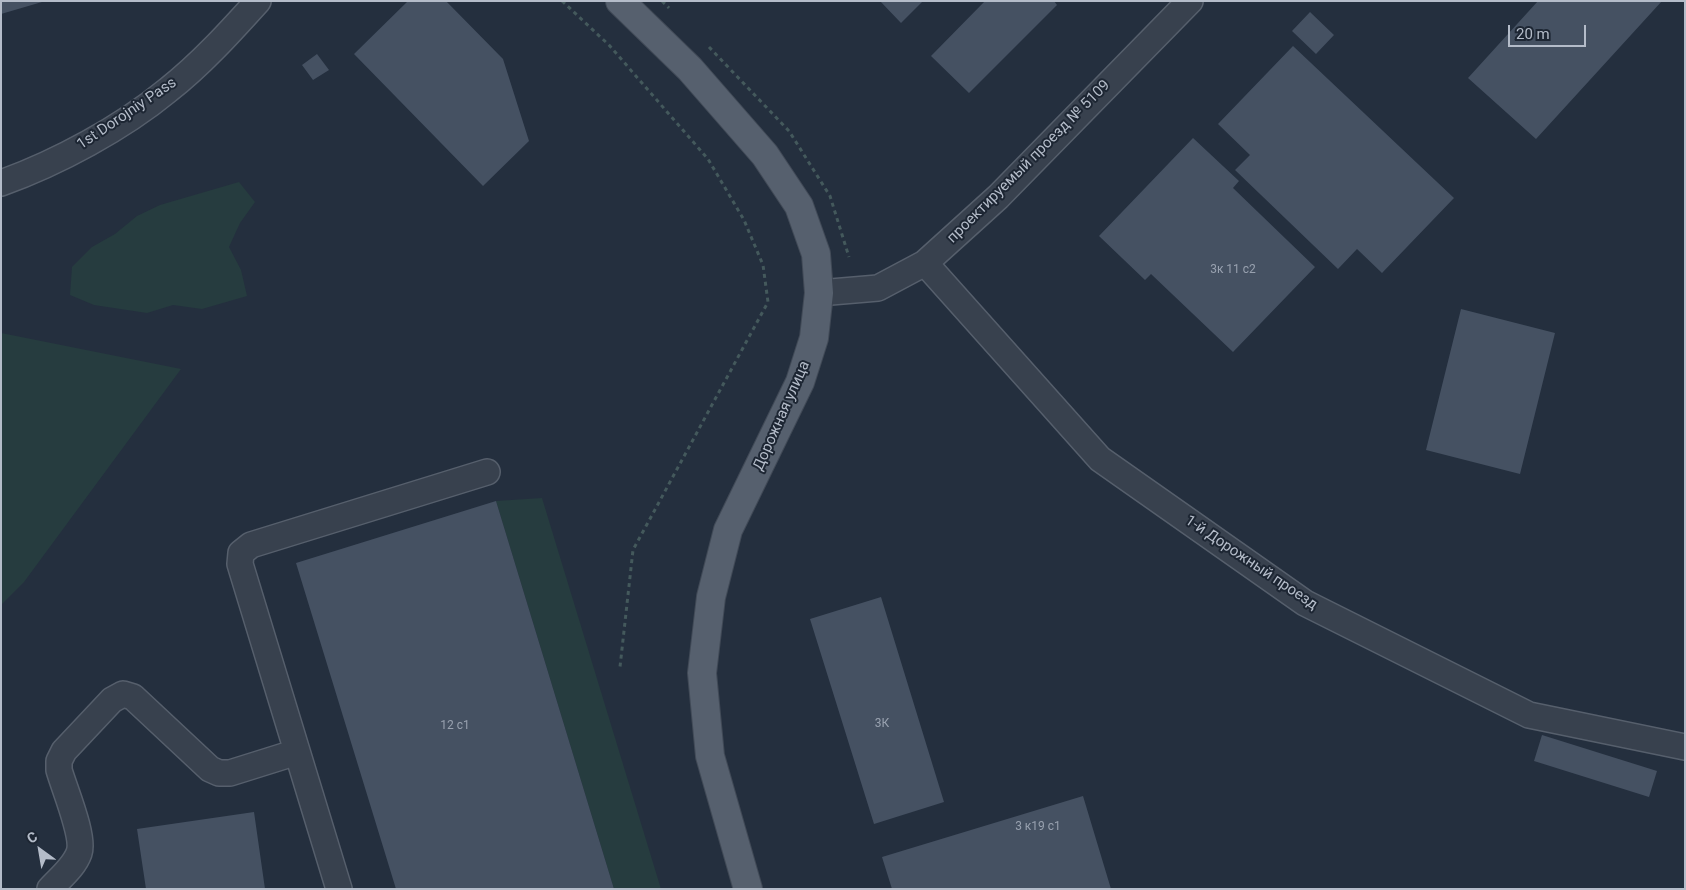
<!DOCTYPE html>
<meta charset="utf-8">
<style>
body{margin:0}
#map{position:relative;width:1686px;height:890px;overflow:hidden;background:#242f3e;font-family:Roboto,sans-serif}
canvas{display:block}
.frame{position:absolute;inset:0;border:2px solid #b4bcc9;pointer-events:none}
.north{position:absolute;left:15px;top:825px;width:50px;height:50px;-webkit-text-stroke:4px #1d2633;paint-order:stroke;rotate:328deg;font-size:14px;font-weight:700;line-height:20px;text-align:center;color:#b4bcc9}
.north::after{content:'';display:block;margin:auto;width:18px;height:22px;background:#b4bcc9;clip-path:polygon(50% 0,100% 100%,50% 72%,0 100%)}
.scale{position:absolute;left:1508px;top:25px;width:78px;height:22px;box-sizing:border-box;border:2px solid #b4bcc9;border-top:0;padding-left:6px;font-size:15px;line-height:18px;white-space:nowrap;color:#b4bcc9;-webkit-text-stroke:4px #1d2633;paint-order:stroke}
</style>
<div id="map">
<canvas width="1686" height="890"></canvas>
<div class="frame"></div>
<div class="north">С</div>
<div class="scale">20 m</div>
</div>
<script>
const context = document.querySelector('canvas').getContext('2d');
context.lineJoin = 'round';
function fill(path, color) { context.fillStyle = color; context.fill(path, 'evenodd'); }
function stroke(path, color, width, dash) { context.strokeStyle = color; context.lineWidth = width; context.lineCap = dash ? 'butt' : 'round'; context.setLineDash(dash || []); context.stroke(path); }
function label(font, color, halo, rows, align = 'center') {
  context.font = font + ' Roboto,sans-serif'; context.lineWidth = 4; context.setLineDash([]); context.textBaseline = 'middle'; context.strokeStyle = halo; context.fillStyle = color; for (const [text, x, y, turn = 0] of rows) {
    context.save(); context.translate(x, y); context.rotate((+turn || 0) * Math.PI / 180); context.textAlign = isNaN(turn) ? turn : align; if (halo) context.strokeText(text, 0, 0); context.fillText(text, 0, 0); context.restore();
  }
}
fill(new Path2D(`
 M239 182 255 202 240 223 229 247 241 270 247 296 202 309 173 305 147 313 94 305 70 295 72 267 92 247 115 234 137 216 160 205Z
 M1 333 181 369 24 582 1 605Z
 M542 498 661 889H614L496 501Z`), '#263c3f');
fill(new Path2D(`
 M1 1H41L42 2 1 14Z
 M408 1H446L503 59 529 141 483 186 354 54Z
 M880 1H923L901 23Z
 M985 1H1054L1057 5 969 93 931 56Z
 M1538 1H1662L1536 139 1468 78Z
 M1310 12 1334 35 1316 54 1292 31Z
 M1293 46 1454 198 1382 273 1357 249 1338 269 1235 170 1250 155 1218 124Z
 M317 54 329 70 313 80 302 65Z
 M1193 138 1239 181 1233 188 1315 267 1233 352 1151 274 1145 280 1099 236Z
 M1461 309 1555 333 1520 474 1426 450Z
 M496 501 614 889H396L296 563Z
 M881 597 944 802 874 824 810 619Z
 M1542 735 1657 771 1649 797 1534 761Z
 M1083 796 1111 889H892L882 857Z
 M254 812 265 889H146L137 829Z`), '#455162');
const minor = new Path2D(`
 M1 183C57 163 122 128 168 90 201 64 230 32 258 1
 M925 263 1100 459 1305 603 1529 715 1685 747
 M819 293 878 288 925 263 998 197 1190 1
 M50 889C60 878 74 867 79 853 85 837 64 788 59 770V761L64 751 112 700 123 694 133 697 210 769 219 773H230L297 752
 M339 889 240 564 241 553 251 545 487 472`);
const major = new Path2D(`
 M620 1 690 69 765 155 799 206 816 254 819 293 814 338 800 382 728 530 711 597 702 673 710 756 748 889`);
stroke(minor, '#565f6c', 28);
stroke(major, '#414a57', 30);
stroke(new Path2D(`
 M562 1 609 45 708 159 744 220 763 265 768 302 633 550 620 667
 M662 1 669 8
 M709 47 789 131 830 196 849 257`), '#44595c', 3, [4, 4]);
stroke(minor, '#38414e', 25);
stroke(major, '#56606e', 28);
label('12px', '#98a1af', null, [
 ["3к 11 с2",1233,270],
 ["3К",882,724],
 ["12 с1",455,726],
 ["3 к19 с1",1038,827]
]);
label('15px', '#b4bcc9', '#1d2633', [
 ["1st Dorojniy Pass",127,114,-34],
 ["проектируемый проезд № 5109",1029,162,-45],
 ["Дорожная улица",782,416,-66],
 ["1-й Дорожный проезд",1251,563,34]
]);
</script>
